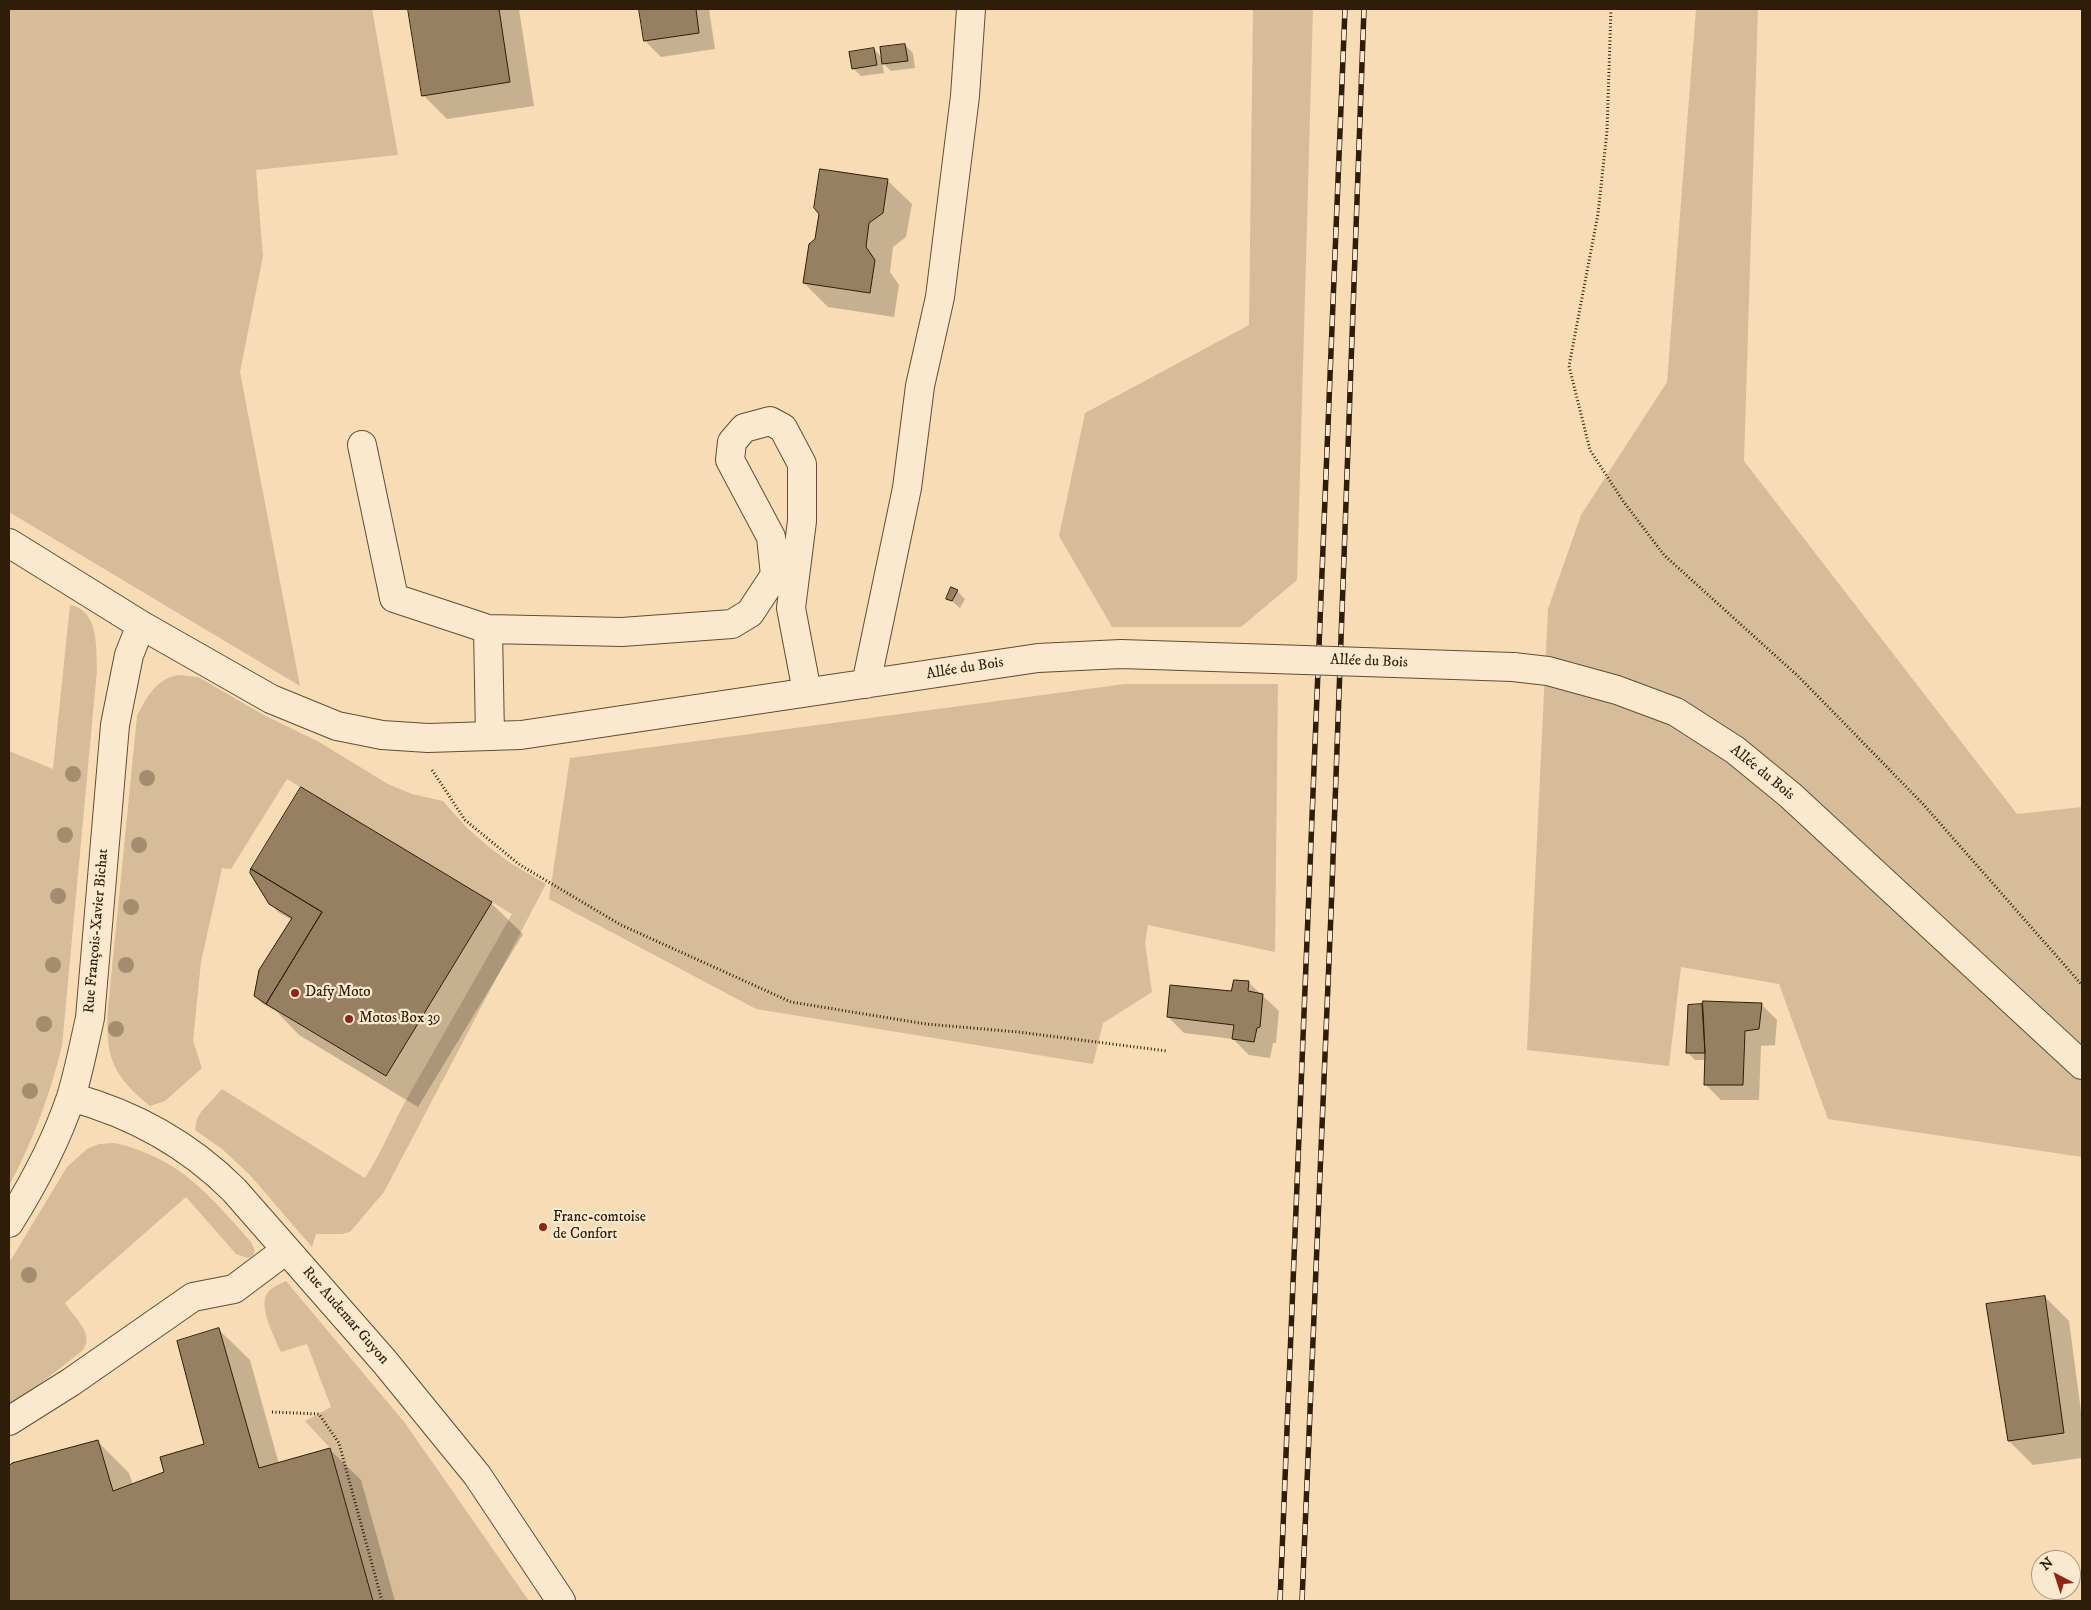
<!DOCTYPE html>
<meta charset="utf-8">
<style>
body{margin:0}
#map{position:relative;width:2091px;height:1610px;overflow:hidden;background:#f8dcb5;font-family:"IM FELL DW Pica",serif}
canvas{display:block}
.frame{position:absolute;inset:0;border:10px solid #2e1d09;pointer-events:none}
.north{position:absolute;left:2031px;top:1550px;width:50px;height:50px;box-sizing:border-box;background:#fae8cf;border:1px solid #a89780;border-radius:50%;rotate:320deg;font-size:14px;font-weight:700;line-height:20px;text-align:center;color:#2e1d09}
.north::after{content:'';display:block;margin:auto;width:18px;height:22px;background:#8f2418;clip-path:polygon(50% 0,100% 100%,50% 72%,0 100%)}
</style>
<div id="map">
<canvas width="2091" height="1610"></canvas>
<div class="frame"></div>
<div class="north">N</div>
</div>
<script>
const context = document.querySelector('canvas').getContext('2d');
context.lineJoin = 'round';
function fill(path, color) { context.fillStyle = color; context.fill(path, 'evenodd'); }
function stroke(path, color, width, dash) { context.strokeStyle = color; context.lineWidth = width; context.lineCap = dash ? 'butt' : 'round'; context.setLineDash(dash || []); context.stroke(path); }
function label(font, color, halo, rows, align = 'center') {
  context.font = font + ' "IM FELL DW Pica",serif'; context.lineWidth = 4.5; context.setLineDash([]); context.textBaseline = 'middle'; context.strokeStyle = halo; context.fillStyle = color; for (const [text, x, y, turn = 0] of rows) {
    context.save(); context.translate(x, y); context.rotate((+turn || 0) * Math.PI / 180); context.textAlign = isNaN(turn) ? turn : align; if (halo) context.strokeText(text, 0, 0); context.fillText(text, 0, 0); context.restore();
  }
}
fill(new Path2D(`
 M9 9H372L398 155 256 170 263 256 240 372 300 686 9 512Z
 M1253 9H1313L1297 580 1241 627H1112L1059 536 1085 413 1249 325Z
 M1696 9H1758L1744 461 2017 814 2082 807V1157L1828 1119 1779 984 1681 967 1669 1066 1527 1050 1548 609 1581 515 1667 382Z
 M70 605C99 610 96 647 97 670L62 1046C50 1095 33 1141 9 1186V751L53 769Z
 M178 675 198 677 262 714 319 742 388 784 412 794 443 801 466 827 490 848 512 864 546 884 384 1192 350 1232 342 1234H316L312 1247 249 1174 222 1149 195 1130 197 1119 201 1112 222 1089 365 1178C381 1153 392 1126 406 1100L512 914 287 779 231 869 222 868 201 962 193 1041 202 1068 165 1101 150 1106C112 1075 105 1057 108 1008L137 716C146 698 156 679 178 675Z
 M1125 684H1278L1275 952 1148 925 1145 943 1152 992 1103 1023 1093 1064 756 1009 549 899 570 758Z
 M115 1143C180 1158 209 1195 251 1242L255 1251 253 1256 248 1258 236 1254 186 1197 65 1303C74 1318 95 1333 83 1350L22 1398 9 1404V1263L67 1167 87 1149 99 1144Z
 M286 1281 405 1423 529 1601H373L330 1448 305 1421 331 1407 307 1344 281 1352C275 1338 257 1305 268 1292 272 1287 280 1284 286 1281Z`), '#d6bc98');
fill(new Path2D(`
 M409 9H519L534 106 447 119 423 95Z
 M641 9H709L715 49 661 57 645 41Z
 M905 45 913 53 915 68 891 71 882 62 884 73 861 76 853 68 874 49 883 59Z
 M887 180 912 204 906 237 893 247 890 272 899 285 894 317 828 307 804 283Z
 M957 591 965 599 960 608 948 598Z
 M270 903H491L523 934 418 1107 299 1035 276 1011 263 1004 255 996 292 920 278 912Z
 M1249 983 1279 1011 1276 1043H1273L1270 1058 1249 1055 1233 1039 1184 1033 1168 1017 1232 993Z
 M1761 1004 1777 1020 1775 1045 1761 1046 1759 1100H1721L1705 1084 1706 1060H1695L1687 1052 1702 1006 1704 1008Z
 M2045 1297 2069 1321 2082 1419V1458L2033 1465 2009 1441Z
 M218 1329 250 1360 279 1464 329 1449 361 1480 395 1601H9V1467L13 1464 98 1442 129 1473 133 1485 166 1473 206 1445Z`), '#0003');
const building = new Path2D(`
 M408 9H499L510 82 422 96Z
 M639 9H696L699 33 644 41Z
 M905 44 908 61 882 64 880 47Z
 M874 48 877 65 852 69 849 52Z
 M820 169 888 179 883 213 869 223 866 247 875 260 870 293 803 283 809 244 815 239 819 214 814 208Z
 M951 587 958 590 952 601 946 599Z
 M301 787 492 902 386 1076 266 1004 322 912 251 869Z
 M251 869 322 912 266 1004 254 996 259 970 292 918 269 904 250 873Z
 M1234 980 1249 981 1248 991 1263 994 1260 1027 1257 1028 1254 1042 1232 1039 1234 1025 1167 1017 1170 985 1231 991Z
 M1703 1001 1762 1003 1759 1029 1745 1031 1743 1085H1704L1705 1053Z
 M1702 1004 1705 1053H1686L1688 1005Z
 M2045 1296 2064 1433 2008 1441 1986 1304Z
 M219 1328 259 1468 330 1448 373 1601H9V1466L12 1463 98 1440 113 1491 164 1472 160 1457 204 1444 177 1341Z`);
fill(building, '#978062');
stroke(building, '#2e1d09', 1);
const minor = new Path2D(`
 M362 445 394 598 488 629 622 632 732 624 750 613 775 575 771 537 730 460 732 442 744 428 770 421 783 428 802 464V521L791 608 807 692
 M9 543 141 625 271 699 337 726 382 735 428 738 521 735 1038 658 1121 654 1304 660
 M488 629 490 736
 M1513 667 1548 671 1617 690 1676 712 1735 750 1790 795 2082 1065
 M866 684 907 488 920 386 940 297 965 96 971 9
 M71 1097C133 1114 189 1145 234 1190L384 1361 477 1475 561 1601
 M9 1223C34 1183 56 1142 71 1097 79 1071 84 1044 90 1018L115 725 129 655 141 625
 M9 1421 71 1382 193 1297 234 1289 286 1250`);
stroke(minor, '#604d34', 30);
stroke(new Path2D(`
 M1611 9 1607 131 1598 214 1569 366 1590 450 1623 501 1664 555 1799 677 1923 804 2082 985
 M432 770 465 820 520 865 621 925 791 1002 926 1024 1018 1032 1167 1051
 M272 1412 319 1414 339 1443 382 1601`), '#2e1d09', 3, [1, 2.5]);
stroke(minor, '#fae8cf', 28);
const rail = new Path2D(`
 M1280 1601 1345 9
 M1302 1601 1331 913 1364 9`);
stroke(rail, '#2e1d09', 5.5);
stroke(rail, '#fae8cf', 4, [11]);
const minorBridge = new Path2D(`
 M1304 660 1513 667`);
stroke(minorBridge, '#604d34', 30, []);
stroke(minorBridge, '#fae8cf', 28);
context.fillStyle = '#a48d6e';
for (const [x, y] of [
 [73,774],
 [147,778],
 [65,835],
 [139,845],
 [58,896],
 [131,907],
 [53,965],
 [126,965],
 [44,1024],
 [116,1029],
 [30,1091],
 [29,1275]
]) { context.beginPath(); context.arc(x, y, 8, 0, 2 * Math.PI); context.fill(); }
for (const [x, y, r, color] of [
 [295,993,5,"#8f2418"],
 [349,1019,5,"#8f2418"],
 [543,1227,5,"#8f2418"]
]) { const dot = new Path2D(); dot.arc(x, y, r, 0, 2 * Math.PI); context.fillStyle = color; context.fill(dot); stroke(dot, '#fae8cf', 2); }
label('15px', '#2e1d09', '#fae8cf', [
 ["Allée du Bois",1369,662,2],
 ["Allée du Bois",965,669,-9],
 ["Allée du Bois",1762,773,39],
 ["Rue François-Xavier Bichat",97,931,-85],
 ["Rue Audemar Guyon",345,1316,49]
]);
label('15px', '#2e1d09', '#fae8cf', [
 ["Dafy Moto",305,993],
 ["Motos Box 39",359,1019],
 ["Franc-comtoise",553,1218],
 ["de Confort",553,1235]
], 'left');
</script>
